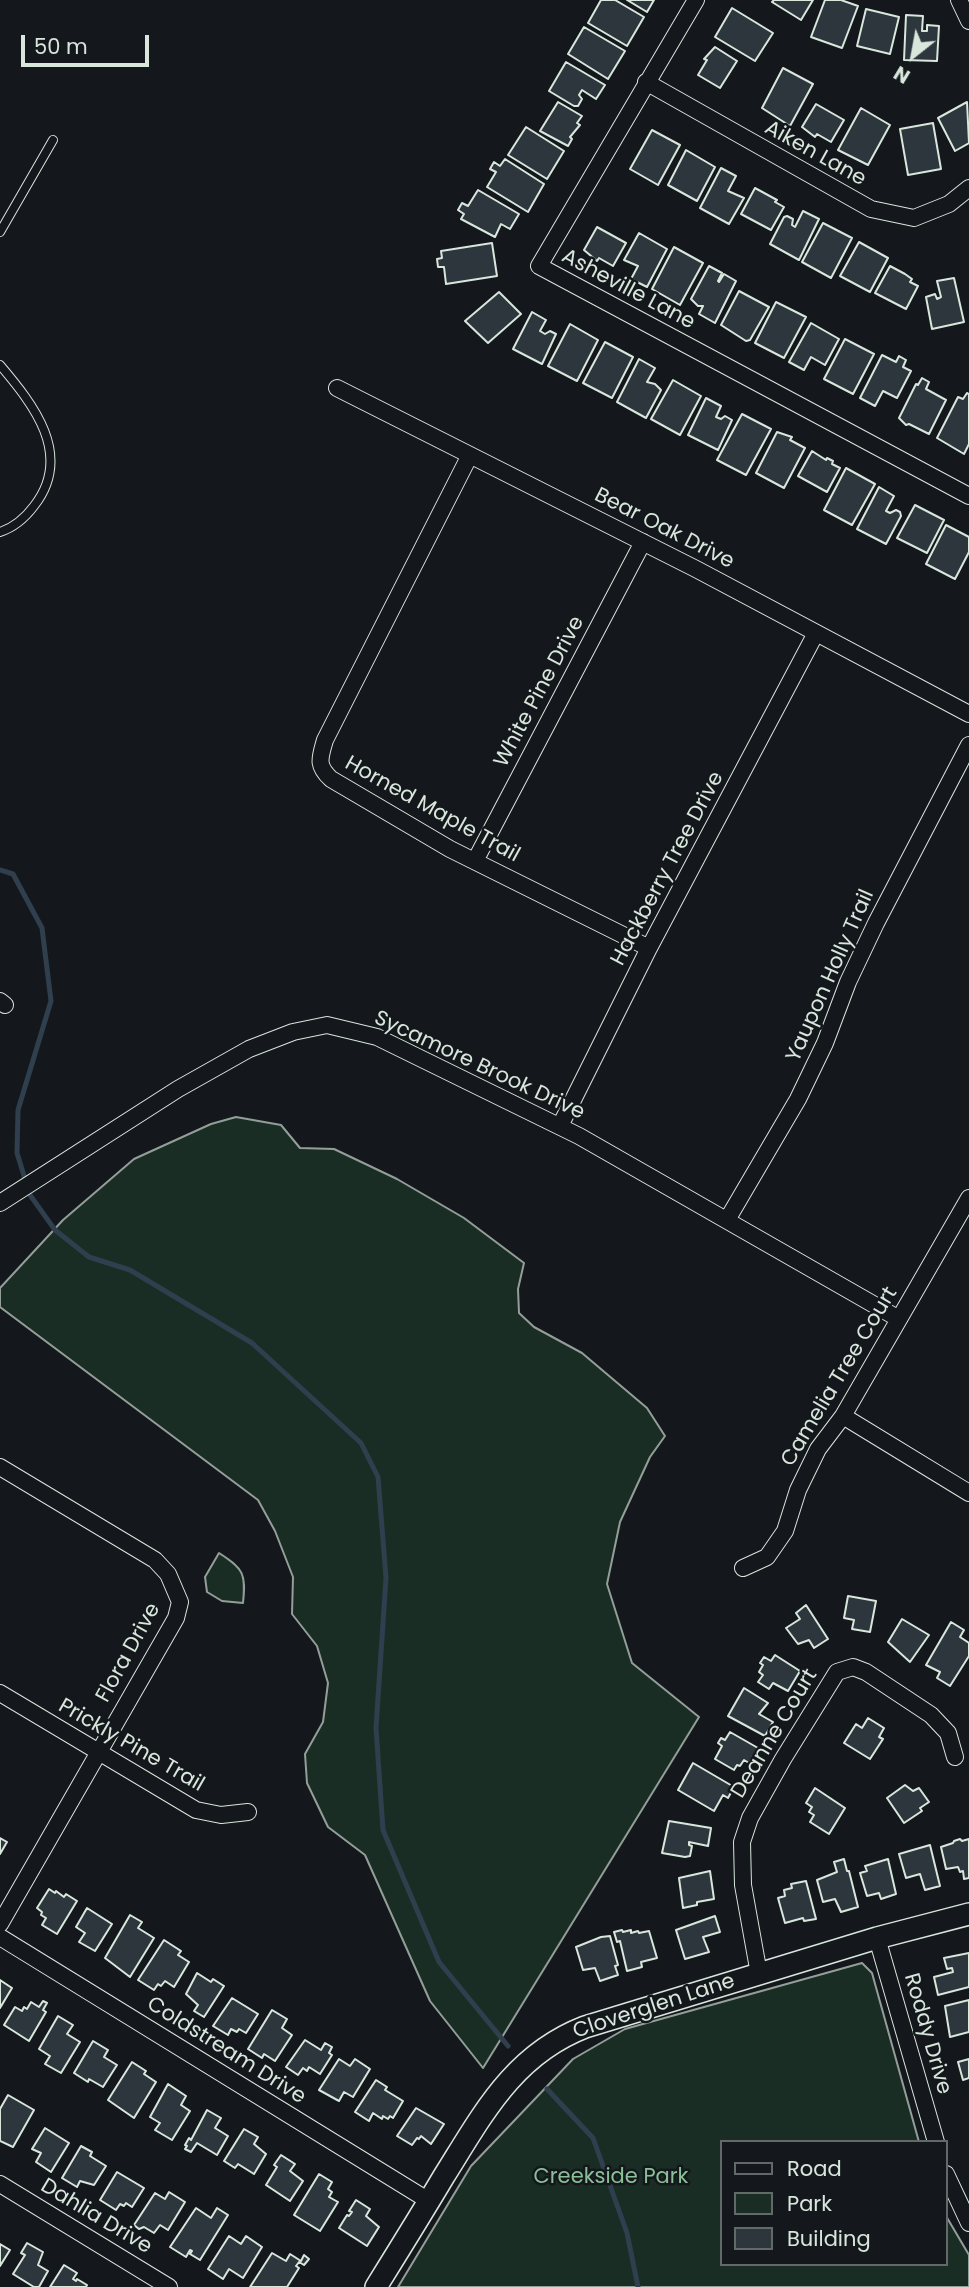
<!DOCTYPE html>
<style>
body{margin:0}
#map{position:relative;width:969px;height:2287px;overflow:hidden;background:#14181c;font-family:Poppins,sans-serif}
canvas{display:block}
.legend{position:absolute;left:720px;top:2140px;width:228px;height:126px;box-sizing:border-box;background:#14181c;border:2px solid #626a69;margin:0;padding:9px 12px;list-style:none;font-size:21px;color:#d8e6dc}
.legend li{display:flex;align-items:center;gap:14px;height:35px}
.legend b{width:35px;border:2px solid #626a69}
.north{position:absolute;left:878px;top:21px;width:70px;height:70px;-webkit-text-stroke:5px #14181c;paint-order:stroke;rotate:211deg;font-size:19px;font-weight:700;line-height:28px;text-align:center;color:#d8e6dc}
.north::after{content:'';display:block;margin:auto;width:24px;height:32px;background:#d8e6dc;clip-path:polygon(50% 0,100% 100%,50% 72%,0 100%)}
.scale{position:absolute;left:21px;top:35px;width:128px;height:32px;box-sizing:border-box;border:4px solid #d8e6dc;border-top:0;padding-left:9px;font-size:21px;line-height:24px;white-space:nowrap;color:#d8e6dc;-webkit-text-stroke:5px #14181c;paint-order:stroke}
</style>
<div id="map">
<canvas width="969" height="2287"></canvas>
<ul class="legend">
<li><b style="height:9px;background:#14181c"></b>Road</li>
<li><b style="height:19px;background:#1a2d24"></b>Park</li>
<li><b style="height:19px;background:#2c363c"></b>Building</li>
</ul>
<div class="north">N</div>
<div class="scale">50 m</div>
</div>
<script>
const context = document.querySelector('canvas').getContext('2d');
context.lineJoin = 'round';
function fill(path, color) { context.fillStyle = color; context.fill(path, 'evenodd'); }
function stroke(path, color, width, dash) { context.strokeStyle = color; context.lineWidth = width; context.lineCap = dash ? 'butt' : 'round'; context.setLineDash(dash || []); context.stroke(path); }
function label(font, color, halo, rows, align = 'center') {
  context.font = font + ' Poppins,sans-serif'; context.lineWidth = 5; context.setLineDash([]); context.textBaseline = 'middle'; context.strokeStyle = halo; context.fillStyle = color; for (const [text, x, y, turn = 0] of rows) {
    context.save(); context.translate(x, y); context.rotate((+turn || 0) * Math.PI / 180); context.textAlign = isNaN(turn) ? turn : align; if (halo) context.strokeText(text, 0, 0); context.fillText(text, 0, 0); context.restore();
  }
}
const green = new Path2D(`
 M236 1117 281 1125 300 1148 334 1149 397 1179 464 1218 524 1263 518 1289 519 1313 534 1327 582 1353 647 1408 665 1436 650 1457 620 1522 607 1584 632 1663 699 1717 483 2068 430 2001 365 1855 328 1827 307 1783 305 1754 323 1722 328 1683 317 1646 292 1614 293 1577 275 1531 258 1500 0 1307V1288L63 1220 134 1159 211 1124Z
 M219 1553C244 1569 246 1574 243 1603L222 1601 207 1592 205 1577Z
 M862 1963 872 1973 919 2142H722V2264H946V2216L969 2255V2287H398L471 2166 573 2059 625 2029Z`);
fill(green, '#1a2d24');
stroke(green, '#939e99', 2);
stroke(new Path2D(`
 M0 870 13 874 42 928 51 1001 18 1110 17 1153 30 1195 55 1230 89 1257 130 1270 252 1343 361 1443 378 1477 386 1578 376 1728 383 1830 439 1962 508 2046
 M547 2089 593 2138 627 2233 638 2287`), '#2f3f4d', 5);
const building = new Path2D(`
 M601 0H615L644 17 627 46 588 23Z
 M627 0H654L647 12Z
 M774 0H813L801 20 772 2Z
 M825 0H841L858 6 842 48 811 37Z
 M732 8 773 33 755 61 715 37Z
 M866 9 899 17 890 54 857 46Z
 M906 15 923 16 922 31H927V25L939 26 937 61 904 60Z
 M584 27 625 51 608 79 568 54Z
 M715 47 737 61 720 88 698 75 707 60 704 59Z
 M566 62 605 85 596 99 582 90 579 95 582 99 578 106H574L549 91Z
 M783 68 813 84 790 126 762 108Z
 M558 102 582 116 577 123 580 125 570 137 572 139 568 146 540 131Z
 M967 102 969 143 955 151 938 118Z
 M816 104 844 120 831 142 817 134 815 137 802 127Z
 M861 108 890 125 868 165 838 150Z
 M933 123 941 169 908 175 900 129Z
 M526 127 564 151 547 179 508 155Z
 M652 130 680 145 658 185 630 169Z
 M686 150 715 167 697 201 668 185Z
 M505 159 544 184 528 212 487 187 496 172 490 169 494 162 500 166Z
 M721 168 736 176 728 191 744 198 729 224 700 208Z
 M755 188 777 200 775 202 784 207 771 230 741 214Z
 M478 190 519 214 510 229 501 224 495 237 461 219 464 214 458 210 462 203 468 206Z
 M803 211 819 219 799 260 770 244 784 217 787 216 793 219 792 225 795 227Z
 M823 223 852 238 831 278 802 262Z
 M597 227 626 243 613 266 599 258 597 261 584 250Z
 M639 233 667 249 647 287 631 279 638 266 624 260Z
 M859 242 888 258 870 292 840 276Z
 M492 243 497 276 446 284 444 267H438L437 259 442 258 441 251Z
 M674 247 703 263 680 305 652 289Z
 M709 266 722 273 718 281 719 282 724 274 736 281 715 323 699 314 703 306H698L691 299Z
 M890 266 905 274 912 279 910 282 918 286 906 309 875 293Z
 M954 278 964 322 932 329 926 297 935 294 937 299 941 297 937 281Z
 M739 291 769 307 750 340 746 341 721 325Z
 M499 292 521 314 488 343 465 321Z
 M776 302 806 317 784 358 755 343Z
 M532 312 546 320 540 331 545 334 550 331 556 334 542 364 513 349Z
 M811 323 839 339 825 365 811 357 804 370 789 362Z
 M570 324 598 340 577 381 548 366Z
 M845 339 874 354 853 394 824 379Z
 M605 342 633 357 612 398 583 383Z
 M882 355 896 362 899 356 906 360 903 367 911 371 897 398 883 391 875 406 860 398Z
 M639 359 655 368 647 382 655 384 661 390 646 418 617 402Z
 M922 378 929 382 926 389 946 400 929 434 909 424 906 425 899 418 916 384 918 385Z
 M673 380 701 396 680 435 651 419Z
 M967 393 969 394V444L964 454 937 438 958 397 963 399Z
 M706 398 721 406 716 417 721 419 725 416 732 420 718 450 688 435Z
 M742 414 771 429 746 475 717 460Z
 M777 432 792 437 790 440 805 448 784 488 756 473Z
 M812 451 826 460 827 458 833 461 832 464 840 468 827 492 798 476Z
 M846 468 875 484 852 525 824 510Z
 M879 487 894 496 886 511 890 513 896 510 900 512 901 516 886 544 857 529Z
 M915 505 944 520 927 553 897 538Z
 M946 525 969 537V552L955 579 926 564Z
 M848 1596 876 1601 870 1632 852 1629 854 1620 844 1618Z
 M806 1605 828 1639 814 1648 809 1640 798 1644 786 1628 800 1619 796 1613Z
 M902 1619 929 1635 910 1662 888 1642Z
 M951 1622 964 1630 960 1637 969 1643V1656L950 1686 937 1678 940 1672 926 1665Z
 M775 1655 800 1671 788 1691 773 1683 769 1689 758 1682 763 1675 759 1672 763 1665 760 1663 764 1657 771 1661Z
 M744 1688 768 1703 759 1714 773 1722 765 1736 728 1716Z
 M868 1718 884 1728 879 1737 883 1739 870 1759 844 1743 856 1724 862 1728Z
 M730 1732 758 1748 749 1763 744 1760 740 1766 737 1765 734 1770 715 1759 722 1746 718 1743 721 1738 725 1740Z
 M693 1763 734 1787 728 1798 723 1795 714 1811 678 1790Z
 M905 1785 913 1791 919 1788 929 1802 920 1808 922 1811 904 1823 887 1798Z
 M815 1788 845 1808 829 1834 810 1822 814 1815 809 1812 812 1807 806 1803Z
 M669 1821 711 1828 708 1846 689 1842V1845L692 1846 690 1856 685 1857 662 1853Z
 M0 1838 7 1842 0 1854Z
 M960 1839 962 1841 969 1839V1878L964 1879 963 1871 960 1872 958 1867 946 1869 941 1847 953 1843 954 1841Z
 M930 1845 940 1886 925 1890 920 1874 906 1878 899 1854Z
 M844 1859 847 1871H849L858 1907 841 1912 835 1899 823 1902 817 1880 837 1872 834 1862Z
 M888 1859 896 1894 881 1899 879 1893 867 1896 860 1873 867 1871 865 1866Z
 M710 1871 714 1899 697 1902V1905L683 1908 679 1878Z
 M806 1881 816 1919 804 1921 803 1918 785 1923 778 1898 785 1896 784 1890 792 1888 791 1884Z
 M49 1889 55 1893 56 1891 64 1897 66 1894 77 1901 57 1934 42 1925 46 1918 41 1915 42 1912 37 1908Z
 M87 1908 112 1924 95 1951 79 1942 85 1933 76 1927Z
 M130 1915 142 1922 138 1928 154 1938 130 1977 105 1958Z
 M715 1916 720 1932 703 1937 709 1952 685 1959 676 1930Z
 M622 1930 623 1932 631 1930V1933L638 1931 639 1933 649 1931 657 1958 641 1962 642 1967 627 1971 620 1941 617 1942 614 1932Z
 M610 1936 618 1965 615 1966 618 1975 600 1981 595 1968 583 1970 576 1947 601 1937Z
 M164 1940 181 1951 178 1955 189 1962 174 1987 165 1981 161 1986 158 1984 154 1990 138 1980Z
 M969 1953V1987L938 1995 934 1977 953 1972 952 1968 947 1969 944 1958Z
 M197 1973 211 1982 213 1979 224 1986 204 2017 194 2011 198 2005 186 1994Z
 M0 1980 12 1988 0 2008Z
 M232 1998 258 2014 246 2033 239 2029 237 2032 231 2029 228 2035 213 2026Z
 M969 2000V2032L950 2037 945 2006Z
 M43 2001 47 2003 43 2010 46 2012 29 2041 4 2025 15 2007 22 2011 24 2007 27 2009 31 2002 39 2007Z
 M272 2010 287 2019 282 2028 292 2035 275 2061 264 2054 262 2058 248 2049Z
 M58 2016 73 2025 67 2034 80 2042 61 2073 45 2064 50 2056 39 2049Z
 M305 2040 321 2050 325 2043 332 2047 329 2053 332 2055 320 2074 309 2067 307 2071 303 2068 298 2075 286 2067Z
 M93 2041 108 2050 104 2057 117 2065 103 2087 89 2079 88 2082 74 2073Z
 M339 2059 350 2066 355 2059 370 2069 353 2097 344 2092 339 2101 319 2090Z
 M969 2059V2078L963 2080 958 2062Z
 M132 2062 146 2071 144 2074 156 2082 134 2118 108 2100Z
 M376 2080 387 2087 385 2090 403 2101 393 2118 390 2116 388 2119 383 2116 382 2119 373 2113 369 2121 355 2112Z
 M168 2084 186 2096 181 2105 190 2111 172 2140 155 2130 160 2123 150 2117Z
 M8 2095 34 2110 13 2147 0 2141V2109Z
 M416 2108 444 2124 431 2144 421 2136 419 2139 417 2138 412 2145 397 2136Z
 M207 2110 221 2118 215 2128 228 2136 217 2155 197 2143 191 2152 185 2149 187 2146 185 2145 189 2138 191 2140Z
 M45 2128 69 2143 51 2172 36 2162 41 2153 32 2149Z
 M244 2129 258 2137 254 2144 266 2154 254 2174 238 2164 235 2168 224 2161Z
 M81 2146 92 2152 90 2156 106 2166 94 2185 80 2181 77 2187 62 2178Z
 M281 2155 295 2164 290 2171 303 2181 290 2201 266 2185 277 2167 274 2165Z
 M117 2172 144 2188 132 2207 126 2203 124 2206 120 2204 116 2210 100 2200Z
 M319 2174 332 2182 328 2189 332 2192 329 2197 338 2202 320 2231 294 2215Z
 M169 2192 185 2202 168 2230 160 2225 154 2233 144 2227 139 2229 134 2225 155 2193 165 2199Z
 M356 2200 370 2209 366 2216 379 2227 367 2246 339 2228 347 2215 349 2216 352 2212 349 2211Z
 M196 2208 211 2218 217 2208 228 2215 200 2260 190 2254 192 2251 190 2250 186 2257 170 2247Z
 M229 2236 241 2244 246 2236 262 2247 243 2278 229 2269 223 2279 208 2269Z
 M27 2243 43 2252 38 2265 48 2271 39 2287H34L13 2274 25 2255 21 2253Z
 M0 2244 10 2250 0 2266Z
 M272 2253 286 2261 290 2254 301 2261 304 2255 309 2259 304 2265 299 2262 296 2266 299 2268 287 2287H250Z
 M64 2265 77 2273 73 2279 76 2281 77 2279 87 2285 86 2287H50Z`);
fill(building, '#2c363c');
stroke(building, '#d8e6dc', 2);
const lane = new Path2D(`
 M0 232 53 140
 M0 365C33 404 74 455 34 506 25 518 15 527 0 532`);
const street = new Path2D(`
 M696 0 539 266 969 496
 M959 0 969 21
 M646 82 871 209 914 218 949 204 969 188
 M337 388 696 569 969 714
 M470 455 325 740C320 758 316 765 331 779L450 849 649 948
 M475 861 643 542
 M0 1001 5 1005
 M560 1126 649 948 816 633
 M0 1203 178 1089 249 1049 293 1032 327 1025 377 1037 579 1136 899 1319
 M727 1220 798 1099 825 1043 848 982 876 923 969 745
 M843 1416 969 1493
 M0 1467 155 1560 168 1574 180 1602 176 1618 0 1924
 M743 1568 767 1557 785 1531 798 1490 818 1449 843 1416 969 1198
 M0 1693 196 1810 221 1815 248 1812
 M0 1937 429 2201
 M877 1938 936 2142
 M759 1974 743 1885 742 1842 750 1818 783 1759 837 1672 853 1667 866 1672 931 1715 948 1733 955 1757
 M946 2174 969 2223
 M0 2184 169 2287`);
const secondary = new Path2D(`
 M376 2287C399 2250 422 2213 444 2176 483 2114 513 2055 585 2027L877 1938 969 1914`);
stroke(lane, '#d8e6dc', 10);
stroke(street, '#d8e6dc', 18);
stroke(secondary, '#d8e6dc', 24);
stroke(lane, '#14181c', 8);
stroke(street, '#14181c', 16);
stroke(secondary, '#14181c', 21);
label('21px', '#d8e6dc', '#14181c', [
 ["Aiken Lane",815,154,29],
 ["Asheville Lane",628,290,28],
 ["Bear Oak Drive",664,529,27],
 ["White Pine Drive",540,692,-62],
 ["Horned Maple Trail",432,810,29],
 ["Hackberry Tree Drive",668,869,-62],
 ["Yaupon Holly Trail",831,976,-66],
 ["Sycamore Brook Drive",479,1066,25],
 ["Camelia Tree Court",840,1377,-59],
 ["Flora Drive",129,1653,-61],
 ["Deanne Court",775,1734,-59],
 ["Prickly Pine Trail",131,1746,30],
 ["Cloverglen Lane",654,2007,-18],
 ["Roddy Drive",927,2034,74],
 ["Coldstream Drive",226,2051,32],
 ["Dahlia Drive",96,2217,31]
]);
label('21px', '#8ac095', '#14181c', [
 ["Creekside Park",611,2178]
]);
</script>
